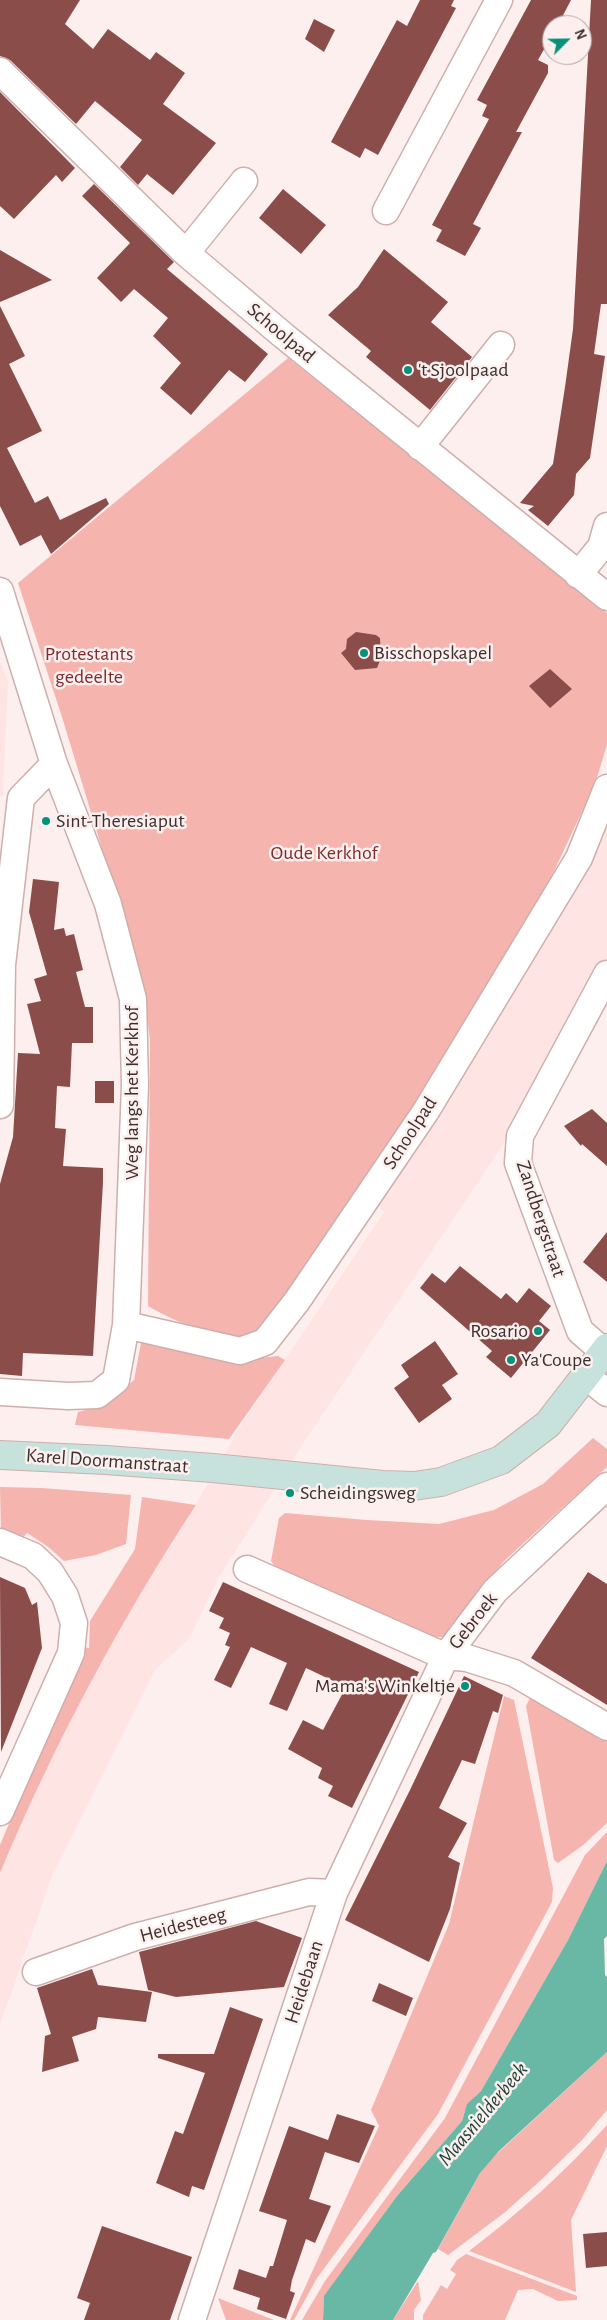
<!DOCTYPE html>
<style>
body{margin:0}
#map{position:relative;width:607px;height:2320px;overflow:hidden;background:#fcefee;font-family:"Alegreya Sans",sans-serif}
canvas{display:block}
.north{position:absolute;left:542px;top:15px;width:50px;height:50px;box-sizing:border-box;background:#fcefee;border:1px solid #afa3a2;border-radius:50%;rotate:67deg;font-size:14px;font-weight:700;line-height:20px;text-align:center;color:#3c302f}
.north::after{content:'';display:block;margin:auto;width:18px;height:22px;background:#06917b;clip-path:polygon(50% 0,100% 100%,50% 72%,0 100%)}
</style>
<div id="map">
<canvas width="607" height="2320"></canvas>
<div class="north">N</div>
</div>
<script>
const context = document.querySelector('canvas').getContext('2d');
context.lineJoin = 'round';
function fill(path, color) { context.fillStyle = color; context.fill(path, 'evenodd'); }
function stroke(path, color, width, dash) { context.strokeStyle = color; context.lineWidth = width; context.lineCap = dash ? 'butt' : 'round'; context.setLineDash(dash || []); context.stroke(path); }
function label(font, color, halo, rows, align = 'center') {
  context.font = font + ' "Alegreya Sans",sans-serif'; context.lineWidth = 5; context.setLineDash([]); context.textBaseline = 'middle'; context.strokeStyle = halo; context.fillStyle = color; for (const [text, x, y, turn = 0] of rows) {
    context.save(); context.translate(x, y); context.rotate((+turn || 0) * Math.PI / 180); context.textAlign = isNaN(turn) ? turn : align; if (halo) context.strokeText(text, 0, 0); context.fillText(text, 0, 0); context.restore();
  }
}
fill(new Path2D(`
 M0 661 8 681 3 796H0Z
 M607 807V959L561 1058 304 1442 218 1579 189 1639 155 1670 52 1876 0 2025V1873L41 1779 94 1675 136 1602 196 1504 241 1425 384 1212 374 1203Z`), '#fee5e3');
fill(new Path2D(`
 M288 358 607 613V745L595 784 555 869 522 933 326 1248 254 1337C218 1338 178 1324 148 1306L150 1041 144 987 62 717 18 583Z
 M142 1338 236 1361 278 1356 285 1360 229 1439 75 1425 78 1412 107 1404 134 1380Z
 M593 1438 607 1449V1467L504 1561 461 1615 447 1637H428L278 1571 271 1561 279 1518 285 1513 367 1520 439 1524 494 1510 543 1484Z
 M0 1487 42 1488 131 1495 126 1544 96 1555 64 1561 47 1546 27 1533 23 1538 1 1532Z
 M142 1497 196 1505C120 1621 54 1744 0 1873V1845L83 1647 89 1648 90 1621 135 1549Z
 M504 1696 514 1700 553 1888 552 1902 438 2114 317 2278 294 2320H290L379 2126 371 2110 449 1924Z
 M531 1696 607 1737V1823L582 1846 558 1863 554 1860 526 1706Z
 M607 1832V1861L568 1940 481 2091C470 2100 465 2108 462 2121L397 2196 324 2298 323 2320H302L325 2281 445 2118 585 1855Z
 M607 2052V2110L582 2140 541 2180 504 2213 448 2255 438 2249 480 2173 489 2161Z
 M607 2125V2146L571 2220 576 2292 469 2251C519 2213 565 2172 607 2125Z
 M466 2254 577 2296V2300L558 2301 533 2289 518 2290 505 2320H423V2315L441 2285 447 2289 456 2274 450 2270 457 2260Z
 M418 2281 421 2300 414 2310V2320H393Z
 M218 2298 274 2320H226Z`), '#f6b4af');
fill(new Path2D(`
 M607 1861V1936L604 1939 605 1975 607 1977V2052L499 2151 480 2173 436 2252 433 2253 393 2320H323L324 2296 397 2196 462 2121 467 2104 481 2091 568 1940Z`), '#68b8a5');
fill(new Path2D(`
 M0 0H80L65 24 93 49 108 29 150 60 156 52 185 73 163 104 216 143 173 195 147 174 138 185 120 167 142 140 95 101 76 124 10 60 0 56Z
 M420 0H454L451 6 456 8 378 155 365 148 360 158 331 142 397 20 407 26Z
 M531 0H571L558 25H552V35L538 60 548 65V73L516 132H522L473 224 481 228 465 256 436 241 442 230 432 225 489 119 482 116 487 105 477 100Z
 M591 0H607V304H601L594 354 605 356 590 458 576 474 574 495 548 526 528 510 534 506 520 503 553 464 565 387 573 329Z
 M314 19 335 30 324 52 305 39Z
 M0 92 75 168 62 182 56 175 14 219 0 206Z
 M94 184 174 262 167 269 268 354 245 382 229 370 191 415 160 388 181 363 153 336 168 318 134 289 121 302 97 278 130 243 82 196Z
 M283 189 326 225 301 254 259 218Z
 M384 249 448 302 431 322 472 357 430 410 366 357 371 351 328 315 358 287Z
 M0 250 52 280 0 302Z
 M0 306 25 356 9 364 42 431 7 448 35 503 48 496 60 520 106 498 109 504 51 554 41 535 20 546 0 506Z
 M356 632 376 635 380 638 381 658 377 668 355 670 341 653 346 649 347 639Z
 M550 669 572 689 550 708 529 686Z
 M33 879 59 882 54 930 64 928 66 936 74 934 83 970 76 972 85 1007H93V1043H72L70 1087 57 1086 55 1128 66 1129 63 1166 103 1168V1182L93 1356 23 1353 22 1376 0 1374V1184L13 1137 18 1053 40 1054 27 1004 41 1001 34 979 47 975 29 912Z
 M95 1081H114V1103H95Z
 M592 1109 607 1123V1166L582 1144 581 1146 564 1126Z
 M607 1232V1282L583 1262Z
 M460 1266 501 1299 506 1293 517 1303 529 1288 551 1306 539 1321 550 1330 511 1378 486 1357 492 1351 420 1288 432 1273 445 1283Z
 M435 1341 458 1374 442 1385 452 1399 419 1423 394 1388 409 1377 401 1365Z
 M588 1572 607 1584V1705L531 1658Z
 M0 1577 25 1588 32 1605 37 1602 42 1648 1 1752Z
 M223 1582 419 1672 352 1808 328 1796 333 1786 318 1778 322 1768 288 1749 303 1720 323 1730 346 1687 306 1668 287 1711 269 1704 287 1663 251 1647 231 1688 214 1680 230 1647 225 1645 230 1633 219 1628 224 1618 209 1611Z
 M464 1676 503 1695 498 1713 493 1711 475 1764 462 1760 439 1808 467 1823 448 1857 460 1863 450 1909 429 1962 345 1920 410 1790Z
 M256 1921 302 1938 284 1987 176 1997 148 1990 139 1952Z
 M92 1969 98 1985 152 1992 146 2022 98 2017 96 2029 72 2037 79 2061 42 2072 45 2036 51 2034 37 1988Z
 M379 1983 413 1998 406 2016 372 2001Z
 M230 2007 263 2019 204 2190 192 2186 189 2197 156 2183 175 2131 183 2134 205 2073 158 2058V2054H214Z
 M337 2114 375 2126 359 2163 325 2152 309 2199 331 2206 315 2243 306 2239 292 2280 290 2291 295 2293 286 2319 257 2309 260 2298 233 2289 239 2269 266 2278 270 2266H273L287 2220 259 2211 289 2126 328 2140Z
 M102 2226 192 2257 170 2320H84L90 2303 77 2298Z
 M607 2232V2266L586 2268 583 2234Z`), '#8b4d4a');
const street = new Path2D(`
 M0 71 186 253 284 336 607 597
 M386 211 499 0
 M186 253 244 181
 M420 447 501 345
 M578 575 601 547 607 526
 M0 591 54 764 108 904 133 999 135 1085 126 1325 116 1380 97 1395 68 1396 0 1392
 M0 1105 2 965 21 798 54 764
 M126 1325 240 1351 265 1342 297 1301 426 1111 579 858 607 788
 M604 1352 580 1331 518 1163 520 1136 607 974
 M586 1376 607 1393
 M0 1542 33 1556 50 1572 65 1596 74 1623 71 1653 0 1812
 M247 1569 433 1651 446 1656 467 1658 514 1673 607 1727
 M36 1972 135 1937 309 1892 334 1893
 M192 2320 334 1893 446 1656 495 1591 607 1486`);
const secondary = new Path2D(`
 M0 1455 106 1460 213 1468 383 1485 414 1486 441 1482 501 1460 548 1424 607 1348`);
stroke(street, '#ceafac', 29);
stroke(secondary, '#ceafac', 30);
stroke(street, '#fff', 26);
stroke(secondary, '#c7e2dc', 28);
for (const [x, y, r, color] of [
 [408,370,5,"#06917b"],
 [364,653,5,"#06917b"],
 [46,821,5,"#06917b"],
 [538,1331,5,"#06917b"],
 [511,1360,5,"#06917b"],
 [290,1493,5,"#06917b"],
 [465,1686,5,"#06917b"]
]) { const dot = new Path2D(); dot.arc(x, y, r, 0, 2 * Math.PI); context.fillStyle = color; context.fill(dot); stroke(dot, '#fcefee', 2); }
label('20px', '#3c302f', '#fcefee', [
 ["Schoolpad",281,333,40],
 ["Weg langs het Kerkhof",132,1093,-90],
 ["Schoolpad",410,1133,-57],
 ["Zandbergstraat",541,1219,72],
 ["Karel Doormanstraat",107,1461,4],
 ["Gebroek",473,1621,-52],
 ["Heidesteeg",183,1925,-15],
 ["Heidebaan",304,1982,-72]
]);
label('20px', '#3c302f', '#fcefee', [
 ["'t Sjoolpaad",418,370],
 ["Bisschopskapel",374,653],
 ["Sint-Theresiaput",56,821],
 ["Rosario",528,1331,"right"],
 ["Ya'Coupe",521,1360],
 ["Scheidingsweg",300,1493],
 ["Mama's Winkeltje",455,1686,"right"]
], 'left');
label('20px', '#7d2c2b', '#fcefee', [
 ["Protestants",89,654],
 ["gedeelte",89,677],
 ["Oude Kerkhof",324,853]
]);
label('italic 21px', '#1a3f37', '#fcefee', [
 ["Maasnielderbeek",483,2114,-50]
]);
</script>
